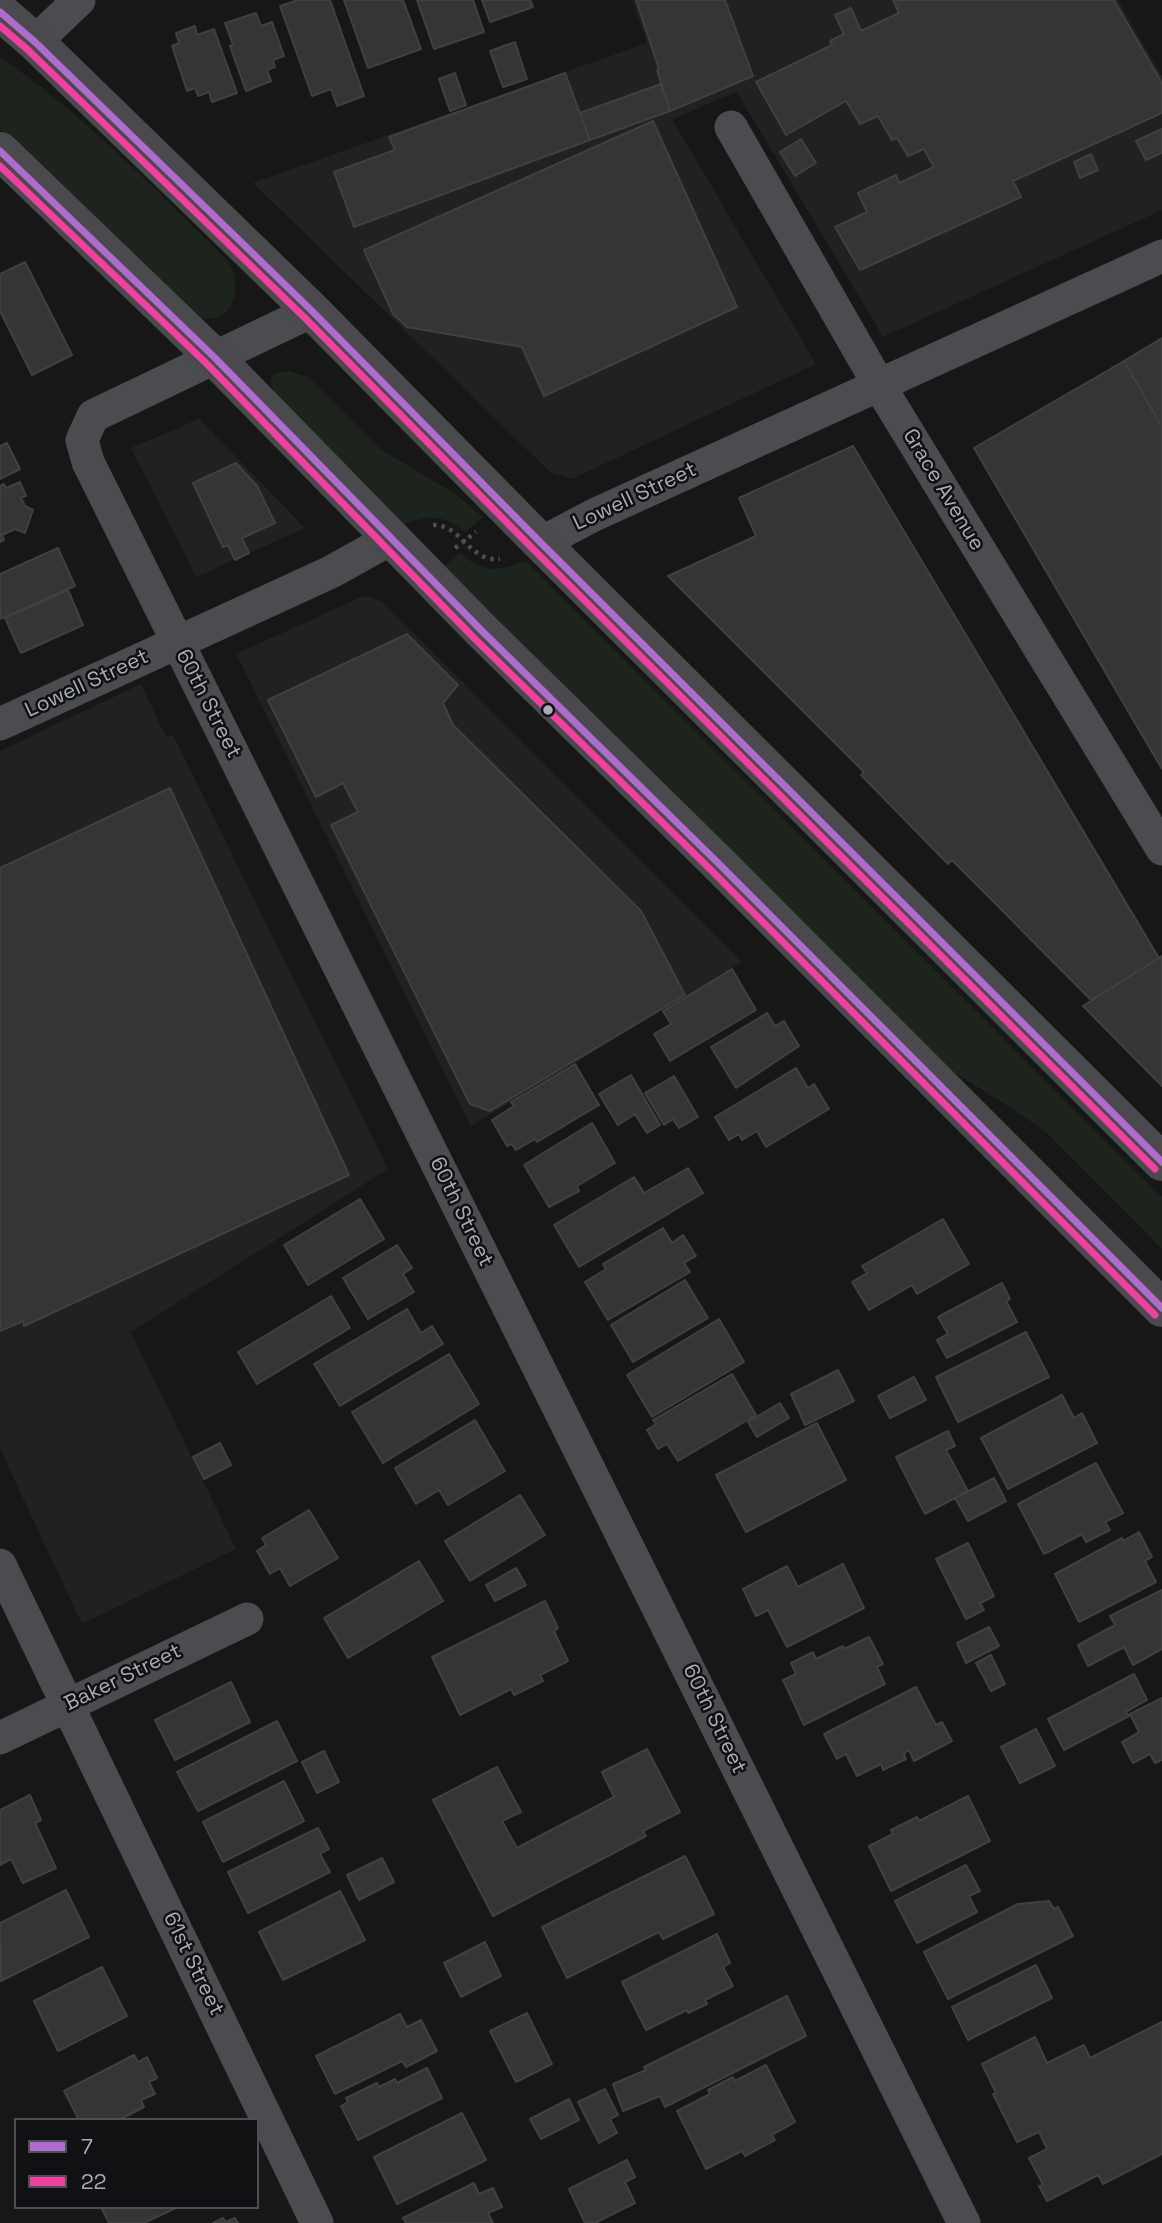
<!DOCTYPE html>
<style>
body{margin:0}
#map{position:relative;width:1162px;height:2223px;overflow:hidden;background:#171717;font-family:"Space Grotesk",sans-serif}
canvas{display:block}
.legend{position:absolute;left:14px;top:2118px;width:245px;height:91px;box-sizing:border-box;background:#111113;border:2px solid #4d4f55;margin:0;padding:9px 12px;list-style:none;font-size:21px;color:#a8adb8}
.legend li{display:flex;align-items:center;gap:14px;height:35px}
.legend b{width:35px;border:2px solid #4d4f55}
</style>
<div id="map">
<canvas width="1162" height="2223"></canvas>
<ul class="legend">
<li><b style="height:9px;background:#b06ccc"></b>7</li>
<li><b style="height:9px;background:#f240a1"></b>22</li>
</ul>
</div>
<script>
const context = document.querySelector('canvas').getContext('2d');
context.lineJoin = 'round';
function fill(path, color) { context.fillStyle = color; context.fill(path, 'evenodd'); }
function stroke(path, color, width, dash) { context.strokeStyle = color; context.lineWidth = width; context.lineCap = dash ? 'butt' : 'round'; context.setLineDash(dash || []); context.stroke(path); }
function label(font, color, halo, rows, align = 'center') {
  context.font = font + ' "Space Grotesk",sans-serif'; context.lineWidth = 5; context.setLineDash([]); context.textBaseline = 'middle'; context.strokeStyle = halo; context.fillStyle = color; for (const [text, x, y, turn = 0] of rows) {
    context.save(); context.translate(x, y); context.rotate((+turn || 0) * Math.PI / 180); context.textAlign = isNaN(turn) ? turn : align; if (halo) context.strokeText(text, 0, 0); context.fillText(text, 0, 0); context.restore();
  }
}
fill(new Path2D(`
 M632 0H1118L1162 76V210L883 337 737 92 672 119 816 364 572 479 551 473 253 183 647 43Z
 M199 419 305 528 196 577 131 448Z
 M369 596 381 601 392 611 742 962 471 1126 236 654 361 597Z
 M141 684 166 737 173 735 388 1169 131 1332 236 1549 82 1624 0 1449V751Z`), '#212123');
fill(new Path2D(`
 M0 57C84 114 154 189 226 259 244 282 237 324 201 318L62 185 0 130Z
 M289 371 308 377 380 449 455 494 483 517 465 532C442 514 430 515 404 524L273 392 271 381 273 375 279 372Z
 M460 553C484 574 498 571 526 561L1162 1197V1249L1049 1135C1014 1107 975 1087 939 1062L444 566Z`), '#1d241e');
const building = new Path2D(`
 M298 0H330L364 96 337 106 331 89 312 96 280 6Z
 M344 0H403L421 49 368 68Z
 M417 0H473L484 32 434 49Z
 M482 0H530L533 7 490 22Z
 M636 0H725L753 76 670 111 657 70 659 69Z
 M893 0H1114L1162 83V113L1013 181 1021 197 860 270 835 227 867 212 858 193 896 175 899 183 934 167 924 149 908 156 897 138 892 140 878 116 860 124 846 101 786 135 756 82 832 45 830 41 844 34 835 15 851 8 861 31 899 13Z
 M256 13 261 26 272 22 284 56 273 60 275 67 267 70 271 81 246 91 230 46 233 45 225 23Z
 M195 26 197 35 214 29 237 93 212 102 209 92 198 96 195 88 187 91 172 46 179 43 176 33Z
 M515 42 527 79 503 87 490 51Z
 M455 73 466 105 450 111 439 79Z
 M565 73 590 140 354 227 334 172 395 150 389 137Z
 M661 84 670 111 590 140 580 113Z
 M653 121 737 307 544 396 522 347 407 327 393 314 364 250Z
 M1162 129V153L1146 160 1136 141Z
 M801 139 816 163 795 176 780 152Z
 M1091 154 1098 170 1080 178 1074 162Z
 M25 262 72 355 32 375 0 311V274Z
 M1162 338V427L1124 361Z
 M1124 361 1162 427V769L974 448Z
 M7 443 20 469 0 479V446Z
 M853 446 1159 958 1091 1000 952 860 948 864 861 775 864 772 668 576 756 536 739 498Z
 M236 463 257 486 275 523 242 538 249 553 235 560 228 545 223 547 193 483Z
 M20 482 26 496 21 498 25 506 33 510 25 533 15 529 2 535 4 540 0 542V486L4 484 6 488Z
 M58 548 75 586 0 619V574Z
 M68 590 83 625 21 653 5 618Z
 M407 634 458 685 443 703 453 725 641 911 685 995 490 1111 470 1104 331 825 358 812 343 783 316 797 268 700Z
 M170 788 349 1175 24 1326 23 1321 0 1331V868Z
 M1162 956V1086L1083 1006Z
 M732 969 756 1010 670 1061 654 1034 671 1024 663 1011Z
 M767 1013 775 1026 784 1021 799 1046 736 1088 711 1047Z
 M575 1064 599 1105 537 1142 535 1139 516 1150 512 1144 507 1146 492 1120 514 1106 511 1102Z
 M796 1068 808 1088 814 1084 829 1109 766 1147 757 1131 742 1140 739 1134 729 1140 715 1117Z
 M631 1075 660 1125 647 1133 635 1114 618 1125 599 1094Z
 M674 1076 698 1117 679 1128 673 1119 664 1125 645 1093Z
 M592 1123 615 1163 577 1186 579 1191 549 1207 524 1165Z
 M688 1168 703 1193 579 1267 554 1225 634 1177 644 1193Z
 M360 1199 384 1239 308 1285 284 1245Z
 M943 1219 969 1264 917 1294 912 1285 869 1310 852 1282 867 1273 862 1266Z
 M663 1228 672 1243 683 1235 696 1256 684 1263 690 1272 608 1320 585 1282 606 1269 603 1264Z
 M397 1245 412 1268 403 1274 414 1292 368 1319 343 1278Z
 M685 1280 708 1318 633 1362 611 1325Z
 M1002 1283 1010 1299 1006 1301 1017 1322 947 1358 937 1340 948 1334 938 1317Z
 M331 1296 350 1328 257 1384 238 1352Z
 M407 1309 421 1333 432 1326 443 1344 340 1406 314 1364Z
 M719 1319 744 1362 652 1417 627 1375Z
 M1026 1332 1049 1377 958 1422 936 1377Z
 M449 1354 479 1404 383 1463 352 1412Z
 M838 1370 854 1401 805 1425 791 1394Z
 M732 1374 756 1415 678 1461 667 1444 658 1449 647 1430 656 1424 653 1420Z
 M914 1377 926 1400 890 1418 878 1396Z
 M1062 1395 1074 1418 1082 1413 1097 1443 1008 1489 981 1438Z
 M780 1403 789 1418 757 1437 748 1422Z
 M475 1420 505 1471 448 1505 439 1490 416 1504 395 1468Z
 M817 1423 846 1480 746 1532 716 1475Z
 M948 1431 955 1446 946 1450 968 1491 925 1514 896 1457Z
 M220 1443 231 1465 204 1479 193 1457Z
 M1096 1463 1123 1513 1105 1522 1110 1530 1086 1542 1082 1534 1044 1554 1018 1504Z
 M994 1478 1006 1501 968 1521 955 1498Z
 M520 1495 545 1535 470 1581 445 1541Z
 M309 1510 338 1558 290 1586 280 1568 270 1574 257 1551 266 1545 262 1538Z
 M1139 1532 1152 1557 1145 1561 1156 1582 1079 1622 1055 1574 1122 1538 1123 1541Z
 M968 1543 994 1596 980 1603 984 1610 966 1619 936 1559Z
 M419 1561 443 1601 348 1658 324 1618Z
 M843 1564 864 1608 787 1647 768 1610 756 1616 743 1589 787 1566 798 1587Z
 M516 1568 526 1585 495 1601 486 1585Z
 M1162 1590V1649L1133 1665 1124 1647 1088 1666 1078 1645 1115 1625 1110 1616Z
 M545 1601 558 1628 554 1631 568 1661 540 1675 543 1681 514 1695 511 1689 460 1715 432 1657Z
 M989 1627 999 1646 966 1663 957 1643Z
 M869 1637 883 1664 877 1667 885 1684 804 1725 783 1680 796 1674 791 1663 813 1652 816 1659 843 1646 844 1649Z
 M991 1655 1005 1684 991 1691 976 1663Z
 M1134 1674 1147 1700 1126 1712 1129 1716 1064 1750 1048 1719Z
 M231 1682 250 1722 175 1760 155 1720Z
 M916 1687 936 1725 942 1722 952 1741 914 1761 909 1750 904 1753 906 1759 883 1770 881 1764 857 1776 846 1754 837 1759 824 1734Z
 M1162 1698V1760L1155 1763 1150 1754 1133 1763 1122 1742 1139 1732 1130 1714Z
 M277 1721 297 1761 198 1811 177 1772Z
 M1036 1729 1055 1766 1020 1783 1001 1747Z
 M647 1749 680 1812 643 1831 646 1836 493 1916 433 1800 497 1767 521 1812 502 1821 517 1848 614 1797 602 1772Z
 M324 1751 339 1782 317 1793 302 1762Z
 M284 1781 304 1821 223 1862 203 1822Z
 M30 1795 41 1820 35 1823 56 1868 23 1883 11 1859 0 1865V1810Z
 M968 1796 990 1841 891 1891 869 1846 893 1834 891 1830 917 1817 919 1821Z
 M318 1828 329 1849 320 1854 330 1872 248 1913 228 1872Z
 M685 1856 714 1914 663 1939 659 1932 567 1978 542 1927Z
 M382 1858 394 1882 359 1900 347 1875Z
 M966 1865 980 1891 969 1896 977 1912 917 1943 895 1901Z
 M66 1890 89 1937 1 1981 0 1923Z
 M340 1891 365 1940 283 1980 259 1932Z
 M1049 1901 1054 1909 1058 1907 1073 1936 948 1999 924 1952 1018 1904Z
 M717 1934 730 1963 723 1967 733 1986 705 2000 707 2004 688 2013 687 2010 646 2030 622 1982Z
 M485 1942 501 1976 461 1997 444 1963Z
 M1036 1965 1052 1998 968 2040 952 2007Z
 M102 1967 127 2016 58 2051 34 2001Z
 M787 1996 806 2036 665 2107 660 2096 623 2111 613 2084 646 2070 644 2067Z
 M527 2013 552 2064 516 2082 490 2031Z
 M400 2014 407 2027 421 2020 437 2051 406 2067 402 2061 335 2094 316 2056Z
 M1162 2022V2154L1103 2184 1098 2175 1047 2201 1039 2186 1043 2185 1029 2158 1047 2149 1039 2132 1017 2142 993 2094 996 2093 982 2064 1035 2037 1047 2063 1084 2045 1090 2058Z
 M134 2055 138 2062 147 2057 157 2078 149 2082 155 2094 141 2100 144 2107 119 2120H79L64 2091Z
 M766 2065 795 2122 772 2135 775 2140 745 2156 742 2151 706 2169 677 2111 710 2094 708 2090 733 2077 735 2081Z
 M427 2068 442 2098 358 2140 341 2106 348 2102 346 2098 377 2083 379 2087 395 2079 397 2083Z
 M605 2089 618 2115 610 2119 617 2133 599 2143 578 2102Z
 M569 2099 579 2120 541 2139 530 2119Z
 M462 2113 486 2160 397 2204 374 2157Z
 M627 2160 635 2177 625 2182 635 2203 595 2223H585L569 2189Z
 M474 2183 479 2194 493 2188 502 2207 488 2213 493 2223H406L403 2218Z
 M101 2207H178L144 2223H109Z
 M223 2218 226 2222 235 2218 238 2223H213Z`);
fill(building, '#353536');
stroke(building, '#3f4043', 2);
stroke(new Path2D(`
 M433 525C461 524 470 563 500 559
 M455 548 476 532`), '#4d4e52', 4.5, [3.5, 5]);
stroke(new Path2D(`
 M35 42 79 0
 M731 127 879 385 1162 849
 M312 311 93 416 82 440 88 462 964 2223
 M541 543 594 515 1162 256
 M0 724 331 572 392 538
 M0 1565 317 2223
 M0 1738 247 1619`), '#4b4c50', 33);
stroke(new Path2D(`
 M0 12 35 42 312 311 541 543 1162 1162
 M0 151 214 357 481 630 718 863 1162 1308`), '#4a4a4e', 38);
stroke(new Path2D(`
 M0 12 35 42 312 311 541 543 1162 1162
 M0 151 214 357 481 630 718 863 1162 1308`), '#b06ccc', 7);
stroke(new Path2D(`
 M0 26 28 50 305 318 534 550 1155 1169
 M0 166 207 364 473 637 711 870 1155 1315`), '#f240a1', 7);
for (const [x, y, r, color] of [
 [548,710,6,"#a8adb8"]
]) { const dot = new Path2D(); dot.arc(x, y, r, 0, 2 * Math.PI); context.fillStyle = color; context.fill(dot); stroke(dot, '#111113', 2.5); }
label('21px', '#a8adb8', '#111113', [
 ["Grace Avenue",943,490,59],
 ["Lowell Street",635,497,-25],
 ["Lowell Street",87,684,-25],
 ["60th Street",208,704,63],
 ["60th Street",461,1212,64],
 ["Baker Street",123,1678,-26],
 ["60th Street",714,1719,64],
 ["61st Street",193,1964,64]
]);
</script>
